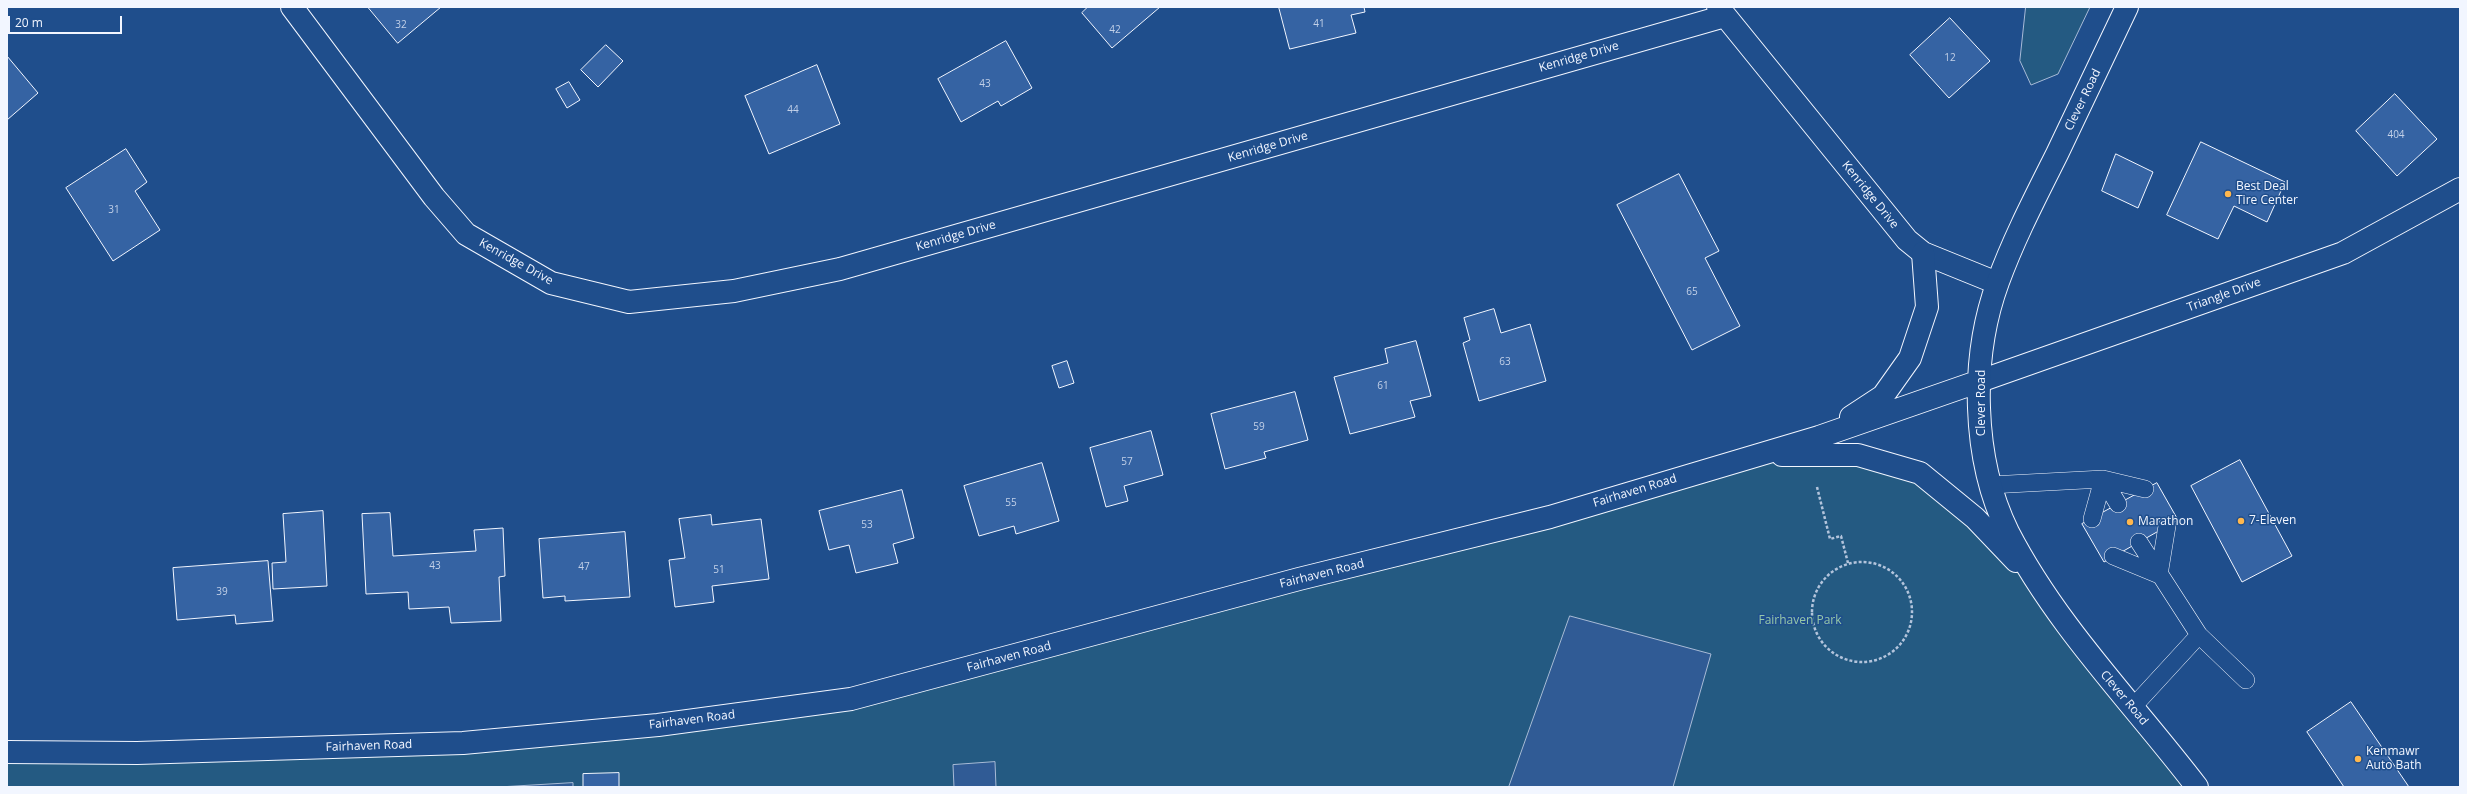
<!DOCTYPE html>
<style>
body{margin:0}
#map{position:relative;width:2467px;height:794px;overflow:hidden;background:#1f4e8c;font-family:"Open Sans",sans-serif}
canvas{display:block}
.frame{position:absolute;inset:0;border:8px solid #f2f6ff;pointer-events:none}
.scale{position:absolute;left:8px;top:16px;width:114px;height:18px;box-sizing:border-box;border:2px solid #f2f6ff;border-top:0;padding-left:5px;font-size:12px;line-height:14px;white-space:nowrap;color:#f2f6ff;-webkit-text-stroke:3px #1f4e8c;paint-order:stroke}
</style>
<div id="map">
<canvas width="2467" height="794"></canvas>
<div class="frame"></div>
<div class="scale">20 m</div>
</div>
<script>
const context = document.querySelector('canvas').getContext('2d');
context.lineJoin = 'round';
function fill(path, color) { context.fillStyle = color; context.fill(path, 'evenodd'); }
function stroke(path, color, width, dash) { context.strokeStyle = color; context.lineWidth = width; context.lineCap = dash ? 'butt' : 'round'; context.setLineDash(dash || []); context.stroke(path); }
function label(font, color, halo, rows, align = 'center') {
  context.font = font + ' "Open Sans",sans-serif'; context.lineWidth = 3; context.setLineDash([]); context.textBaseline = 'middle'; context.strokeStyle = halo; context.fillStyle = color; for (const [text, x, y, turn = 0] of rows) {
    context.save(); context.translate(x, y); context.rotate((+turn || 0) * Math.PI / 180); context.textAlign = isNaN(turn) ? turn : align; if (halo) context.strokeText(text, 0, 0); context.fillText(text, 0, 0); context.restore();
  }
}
const green = new Path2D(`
 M2026 7H2090L2058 74 2031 85 2020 61Z
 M1858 455 1920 473 1975 518 2197 787H7V752L463 743 851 699 1756 456Z`);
fill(green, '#245a82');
stroke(green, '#a8bbd7', 1);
const parking = new Path2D(`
 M1570 616 1711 654 1673 787H1509Z
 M995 762 996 787H954L953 765Z
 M573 783V787H499Z`);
fill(parking, '#305b95');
stroke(parking, '#a8bbd7', 1);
const building = new Path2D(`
 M368 7H441L398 43Z
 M1088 7H1160L1112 48 1082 13Z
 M1279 7H1364L1365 12 1351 15 1356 33 1290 49Z
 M1950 18 1990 61 1949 98 1910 55Z
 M1006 41 1032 88 1001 106 998 101 961 122 938 79Z
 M606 45 623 61 598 87 581 70Z
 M7 56 38 93 7 120Z
 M817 65 840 124 769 154 745 96Z
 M569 82 580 100 567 108 556 89Z
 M2395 94 2437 139 2397 176 2356 131Z
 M2201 142 2285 182 2267 222 2234 206 2218 239 2167 215Z
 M126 149 147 182 135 191 160 230 113 261 66 188Z
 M2116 154 2153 172 2138 208 2102 191Z
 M1679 174 1719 251 1705 258 1740 326 1692 350 1617 205Z
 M1494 309 1501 333 1530 324 1546 381 1479 401 1463 343 1470 340 1464 318Z
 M1416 341 1431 396 1410 401 1415 417 1350 434 1334 377 1388 363 1385 349Z
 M1067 361 1074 383 1059 388 1052 366Z
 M1295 392 1308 440 1264 452 1266 458 1225 469 1211 414Z
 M1151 431 1163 475 1124 486 1128 501 1106 507 1090 448Z
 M2240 460 2292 556 2242 582 2191 486Z
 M1042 463 1059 521 1016 534 1014 526 979 536 964 486Z
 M2157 483 2178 520 2104 562 2082 524Z
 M902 490 914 538 893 544 898 563 856 573 849 545 829 550 819 511Z
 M323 511 327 586 273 589 272 563 286 562 283 514Z
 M390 513 393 556 476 551 474 530 503 528 505 576 499 577 501 621 451 623 449 607 409 609 408 592 366 594 362 514Z
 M711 515 712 525 761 519 769 579 712 586 714 602 675 607 669 560 685 558 679 519Z
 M625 532 630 597 565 601V596L543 598 539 539Z
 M268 561 273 621 236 624 235 615 177 620 173 568Z
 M2351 702 2409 787H2344L2307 732Z
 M619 773V787H583V774Z`);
fill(building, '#3563a3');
stroke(building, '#f2f6ff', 1);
const lane = new Path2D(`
 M1990 485 2103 479 2118 504
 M2092 519 2103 479 2145 489
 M2139 542 2199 635
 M2113 556 2159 575 2167 526
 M2132 708 2199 635 2246 680`);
const street = new Path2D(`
 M292 7 434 197 466 234 551 283 629 302 734 291 840 269 1725 16
 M1718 7 1907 240 1923 253 1997 283
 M1980 381 2343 253 2460 189`);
const secondary = new Path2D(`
 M2127 7C2104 56 2080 105 2057 154 2036 196 2014 238 1998 282 1970 358 1972 459 2008 532 2057 627 2133 703 2197 787
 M1851 417 1883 396 1910 358 1927 307 1923 253
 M1782 455H1858L1920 473 1975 518 2016 561
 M7 752 137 753 463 743 658 725 851 699 1299 579 1550 517 1819 437 1980 381`);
stroke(lane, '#f2f6ff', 18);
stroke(street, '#f2f6ff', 24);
stroke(secondary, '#f2f6ff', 24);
stroke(new Path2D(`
 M1817 487 1830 539 1841 536 1848 563
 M1812 612a50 50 0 1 1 100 0a50 50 0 1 1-100 0Z`), '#b3c4dc', 2.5, [3, 2]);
stroke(lane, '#1f4e8c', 17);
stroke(street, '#1f4e8c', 22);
stroke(secondary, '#1f4e8c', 22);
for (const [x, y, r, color] of [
 [2228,194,4,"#ffb74d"],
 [2241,521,4,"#ffb74d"],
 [2130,522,4,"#ffb74d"],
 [2358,759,4,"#ffb74d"]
]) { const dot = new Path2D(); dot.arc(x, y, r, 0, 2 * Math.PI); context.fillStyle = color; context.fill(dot); stroke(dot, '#1f4e8c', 1.5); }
label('10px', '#c3d1e8', null, [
 ["41",1319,24],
 ["32",401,25],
 ["42",1115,30],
 ["12",1950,58],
 ["43",985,84],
 ["44",793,110],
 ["404",2396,135],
 ["31",114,210],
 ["65",1692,292],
 ["63",1505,362],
 ["61",1383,386],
 ["59",1259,427],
 ["57",1127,462],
 ["55",1011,503],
 ["53",867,525],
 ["43",435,566],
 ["47",584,567],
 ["51",719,570],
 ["39",222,592]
]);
label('12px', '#f2f6ff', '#1f4e8c', [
 ["Kenridge Drive",1579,57,-16],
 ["Clever Road",2083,100,-64],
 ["Kenridge Drive",1268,147,-16],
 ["Kenridge Drive",1870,195,51],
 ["Kenridge Drive",956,236,-16],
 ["Kenridge Drive",516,262,29],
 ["Triangle Drive",2224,295,-20],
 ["Clever Road",1982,403,-90],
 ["Fairhaven Road",1635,491,-17],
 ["Fairhaven Road",1322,574,-14],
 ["Fairhaven Road",1009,657,-15],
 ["Clever Road",2124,698,50],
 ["Fairhaven Road",692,720,-7],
 ["Fairhaven Road",369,746,-2]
]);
label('12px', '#f2f6ff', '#1f4e8c', [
 ["Best Deal",2236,187],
 ["Tire Center",2236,201],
 ["7-Eleven",2249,521],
 ["Marathon",2138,522],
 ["Kenmawr",2366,752],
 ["Auto Bath",2366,766]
], 'left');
label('12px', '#97c8a6', '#1f4e8c', [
 ["Fairhaven Park",1800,621]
]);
</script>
